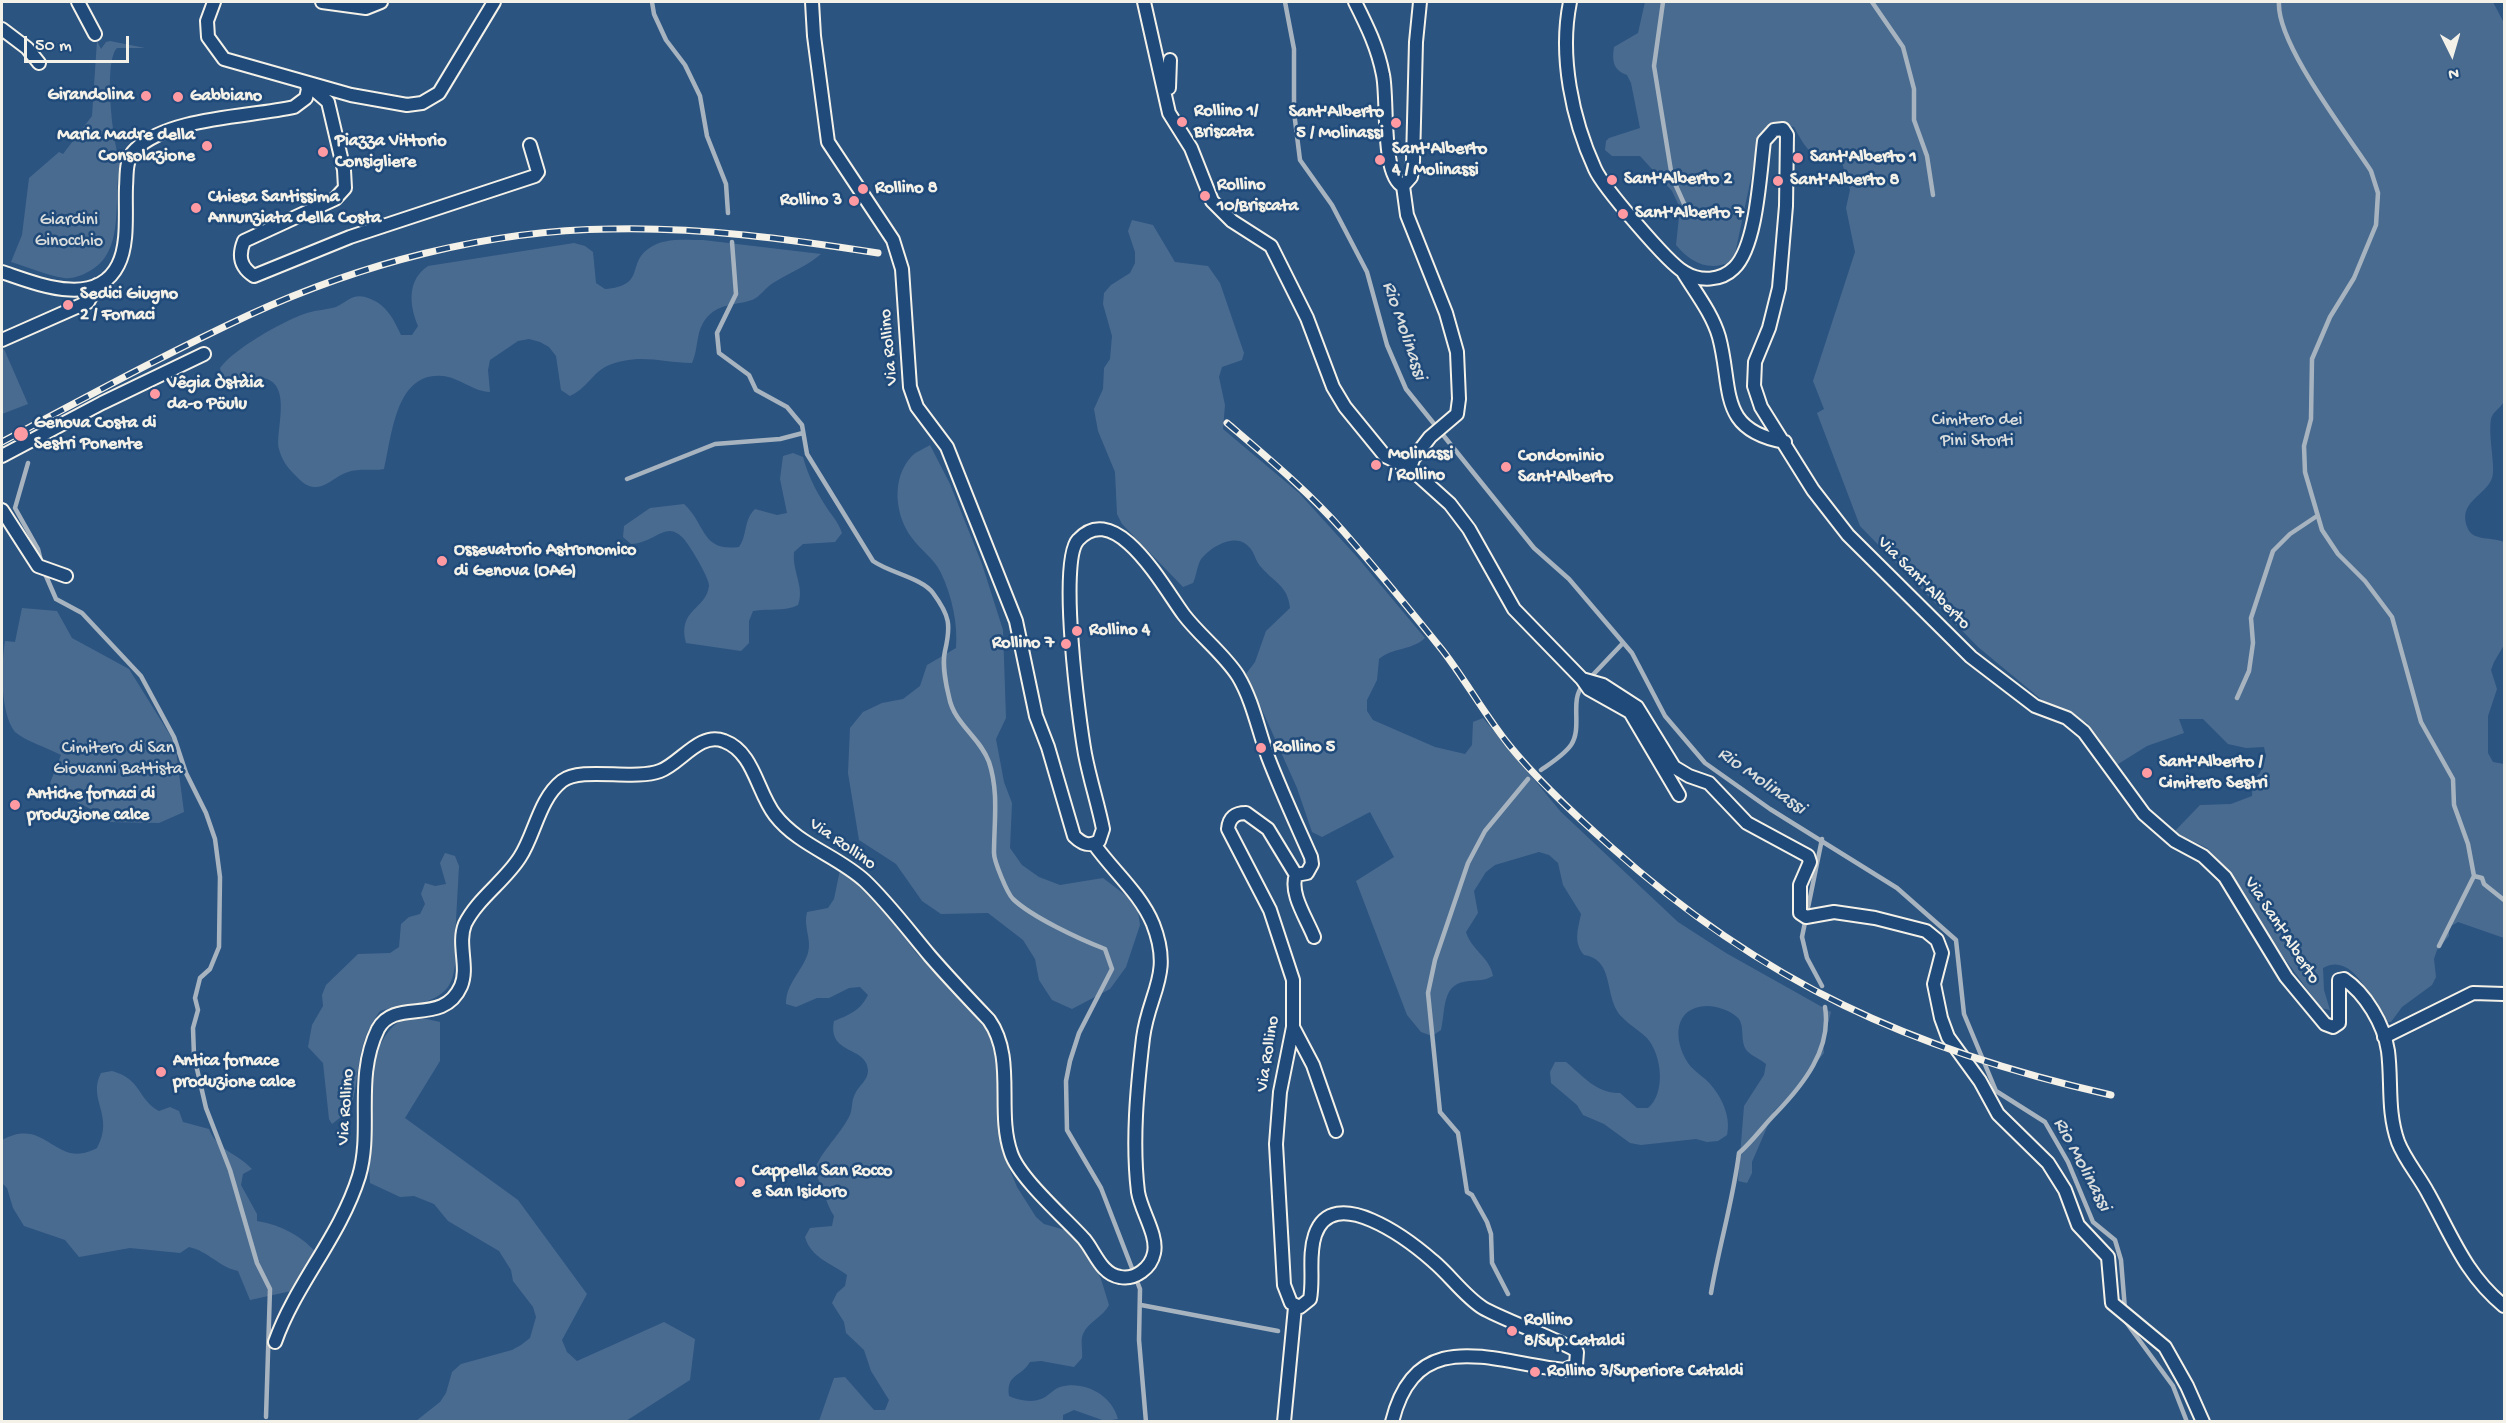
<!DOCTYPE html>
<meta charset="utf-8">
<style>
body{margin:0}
#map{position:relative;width:2506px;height:1423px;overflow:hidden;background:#2c5481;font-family:"Gochi Hand",sans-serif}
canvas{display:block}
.frame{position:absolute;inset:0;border:3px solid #f4f1e8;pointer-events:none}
.north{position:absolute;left:2422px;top:24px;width:60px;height:60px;-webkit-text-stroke:4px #1f4a7a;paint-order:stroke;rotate:175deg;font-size:16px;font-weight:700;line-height:24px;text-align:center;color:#f4f1e8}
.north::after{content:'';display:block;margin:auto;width:21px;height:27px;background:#f4f1e8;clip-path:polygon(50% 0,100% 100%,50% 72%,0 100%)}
.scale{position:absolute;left:24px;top:36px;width:105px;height:27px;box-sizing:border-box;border:3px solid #f4f1e8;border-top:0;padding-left:8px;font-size:18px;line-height:21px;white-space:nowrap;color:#f4f1e8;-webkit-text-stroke:4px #1f4a7a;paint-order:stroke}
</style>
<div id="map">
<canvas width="2506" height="1423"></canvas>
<div class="frame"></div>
<div class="north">N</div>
<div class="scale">50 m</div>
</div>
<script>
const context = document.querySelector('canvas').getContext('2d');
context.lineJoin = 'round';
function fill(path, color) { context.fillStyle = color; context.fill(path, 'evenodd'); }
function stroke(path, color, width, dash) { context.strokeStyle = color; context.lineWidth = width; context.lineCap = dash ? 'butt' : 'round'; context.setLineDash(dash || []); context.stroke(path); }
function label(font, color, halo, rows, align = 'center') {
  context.font = font + ' "Gochi Hand",sans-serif'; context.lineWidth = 5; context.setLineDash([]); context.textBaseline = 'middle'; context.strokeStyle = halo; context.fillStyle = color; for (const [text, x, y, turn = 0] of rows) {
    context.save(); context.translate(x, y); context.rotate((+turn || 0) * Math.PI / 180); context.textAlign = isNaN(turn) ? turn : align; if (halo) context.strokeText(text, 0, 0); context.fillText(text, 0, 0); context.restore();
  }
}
fill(new Path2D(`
 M1645 2H2493L2504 23V401C2501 408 2493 411 2491 419 2488 437 2496 468 2492 478 2486 496 2456 502 2468 529 2473 541 2493 537 2504 542V645L2494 662 2491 670 2497 689 2488 716V753L2493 762 2504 764V938L2458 922 2449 927V936L2437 950 2434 959 2436 977 2432 985 2402 1007 2391 1022H2383C2373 1001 2353 951 2323 968L2324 990 2330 1010 2321 1008 2282 955 2234 878 2207 848 2174 832 2200 805 2231 804 2252 796 2253 780 2260 773 2266 756 2264 747 2246 748 2228 744 2203 719H2179L2184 733 2147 746 2115 766 2087 723 2042 700 1978 647 1860 526 1817 413 1824 409 1813 381 1855 252 1846 208 1850 190 1842 163C1812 158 1808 153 1794 127 1780 123 1769 123 1760 135L1735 254 1730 262C1708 272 1690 262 1676 245L1680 208 1672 191 1640 156H1612L1605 150 1606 141 1609 138 1640 128 1631 83 1627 75C1613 70 1612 61 1614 47L1638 33Z
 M97 41 101 49 106 42 110 41 145 48H117C104 61 112 134 118 154L122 156C110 193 130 253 86 273 80 276 72 279 64 278 46 275 28 267 11 262L22 235 29 178 59 152 63 154 92 116Z
 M1132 220 1153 225 1175 262 1208 266 1220 283 1244 353 1242 360 1222 367 1219 377 1225 405 1223 429 1299 493 1358 558 1425 638C1411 651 1393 647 1379 659L1377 680 1367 700V711L1373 720 1435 747 1465 754 1472 745 1473 722 1483 718 1561 812 1678 922 1726 953 1831 1012 1823 1042 1824 1053 1790 1096 1774 1111 1752 1162V1173L1747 1183 1738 1181 1744 1106 1764 1075 1766 1064C1760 1059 1752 1056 1747 1051 1739 1041 1746 1025 1737 1017 1729 1010 1717 1006 1707 1006 1673 1007 1673 1040 1688 1063 1694 1072 1705 1077 1711 1085 1723 1099 1731 1118 1727 1135L1718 1141 1707 1142 1696 1139 1641 1145 1630 1143 1604 1124 1583 1115 1577 1105 1551 1083 1550 1072 1555 1062H1566C1583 1076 1597 1094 1620 1093L1637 1108H1648C1666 1093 1662 1055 1647 1038 1639 1030 1629 1025 1622 1017 1603 998 1616 960 1584 955 1573 942 1578 930 1581 914L1563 885 1558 863 1549 855 1539 852 1495 865 1486 872 1474 891 1478 913 1466 932C1471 950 1490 957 1493 976 1484 981 1479 980 1469 981 1441 983 1446 1009 1441 1030L1432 1036 1421 1032 1407 1015 1356 881 1394 857 1370 812 1322 837 1312 832 1297 788 1246 674 1255 662 1266 631 1290 608C1288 586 1275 583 1262 568 1255 562 1255 551 1247 545 1234 533 1208 548 1200 561 1197 567 1196 577 1193 583L1183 587 1122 524 1117 514 1115 472 1098 431 1094 409 1103 389 1104 368 1110 359 1112 336 1103 304 1104 293 1111 285 1130 273 1135 263V252L1128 231Z
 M703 240 821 254C806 267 790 272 773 283 766 287 760 297 752 300 733 306 715 303 703 323 696 335 698 350 692 363 661 363 638 352 605 367 592 374 586 389 570 396L561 390 556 356 549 347 540 342 529 339 518 341 490 360 488 370 490 392C474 392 459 377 442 376 395 372 392 437 384 469 373 471 359 468 348 472 337 475 326 488 315 487 306 487 300 480 293 473 287 467 281 458 279 449 275 431 293 385 264 378 254 376 243 382 233 384L223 379 220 368C235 348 280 323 304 314 314 310 326 310 336 307 347 302 352 294 365 297 386 303 393 318 401 335H412L418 326C409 305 407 280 428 266L574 243 585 246 593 252 596 283 605 289C646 286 627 264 648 249 663 237 686 240 703 240Z
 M4 349 28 404 2 414V351Z
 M930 445 950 484 982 564 1003 630 1006 718 996 739 1004 782 1012 803 1010 848 1022 865 1039 877 1060 885 1103 878 1137 904 1140 925 1126 967 1110 989 1072 1009 1052 1000 1039 980 1035 959 1023 940 988 913 941 914 922 901 896 864 859 840 848 773 850 728 863 712 882 703 903 699 920 686 927 665 956 648C958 624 952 596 941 573 934 558 921 551 912 538 895 516 891 479 911 457 915 452 924 449 930 445Z
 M793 453 803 457C807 473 816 491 825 505 831 515 838 521 842 533L835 542 803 544 794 552C792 572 805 587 798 605 784 612 769 608 753 611L749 621V643L741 651 686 643C677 609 706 610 709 586 710 579 688 542 682 537 679 534 674 531 670 531 659 531 649 543 631 544L623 537 624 526 650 508 684 504C706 524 701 552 739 547 748 534 743 521 755 509L777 515 787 513 780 479 783 456Z
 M22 608 57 611 72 638 129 669 175 743 184 812 159 823 109 822C92 805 70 804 50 783L61 755C46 747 27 742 15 732 0 713 1 666 5 641L15 642Z
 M445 853 455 856 459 866 455 938C458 949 456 959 454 971 448 1008 408 1002 380 1011 355 1044 361 1072 351 1109L332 1124 329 1119 323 1063 308 1047 312 1025 323 1006 322 995 326 985 358 954 390 953 399 947 401 924 409 917 420 914 425 904 421 894 425 883 435 886 446 884 440 863Z
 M840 870 866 888 879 902 916 953 975 1013 989 1034 997 1065 1002 1151 1017 1187 1036 1217 1044 1224 1072 1232 1087 1250 1101 1279 1109 1305C1103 1317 1088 1322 1083 1334 1080 1340 1083 1351 1082 1358L1074 1367 1041 1361 1030 1362C1020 1378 1006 1374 1009 1396 1018 1400 1031 1403 1041 1399 1048 1397 1053 1389 1060 1387 1084 1380 1112 1395 1118 1419L1105 1421 1074 1410 1063 1415V1422L819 1421 834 1378 845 1377 874 1410H885L889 1400 871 1371 864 1350 846 1333 844 1322 832 1303 837 1293 845 1286 847 1275C831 1263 811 1258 805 1237L810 1228 832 1226 834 1216C825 1202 823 1186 814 1171 821 1151 839 1136 849 1117 853 1110 851 1101 855 1094 859 1085 868 1081 868 1070 867 1046 827 1055 834 1021 849 1015 860 1011 868 995L860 987 849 988 829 998H817L796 1007 786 1004C786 983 802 972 808 953 812 939 803 927 807 912L828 908 834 899Z
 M418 1017 440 1022V1061L405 1118 518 1200 587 1294 562 1340 567 1352 577 1361 664 1322 695 1339 690 1380 626 1421H416L440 1402 446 1393 452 1372 461 1364 512 1350 521 1345 530 1338 536 1317 533 1307 513 1281 511 1270 499 1251 448 1221 434 1204 414 1196 400 1197 370 1183C369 1141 360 1052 396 1024 402 1019 411 1019 418 1017Z
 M112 1071C142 1079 137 1099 159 1111L170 1107 179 1111 183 1122 209 1129C218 1151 237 1153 252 1169L243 1174 241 1185 257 1214V1221C281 1225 303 1236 318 1255L296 1290 250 1300 238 1271C219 1267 208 1251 189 1247L180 1253 130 1248 79 1257 65 1240 24 1226 13 1208 7 1188 2 1183V1140C47 1115 55 1171 97 1148 115 1115 87 1100 101 1073Z`), '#496b90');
stroke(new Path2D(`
 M652 2 654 14 666 40 685 65 700 96 707 136 726 184 728 213
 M1285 2 1294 49V112L1300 160 1332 205 1367 272 1387 345 1406 389 1534 548 1569 579 1632 653 1665 716 1705 763 1770 809 1897 888 1956 940 1964 1014 1996 1091 2045 1122 2068 1162 2093 1222 2115 1240 2121 1260 2126 1322 2173 1386 2187 1422
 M1663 2 1654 66 1672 177 1686 208
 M1872 2 1903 47 1914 89V120L1927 156 1933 195
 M2279 2C2276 43 2347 134 2371 171L2378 193 2376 225 2354 278 2330 317 2312 359 2311 419 2304 446 2305 472 2322 530 2338 554 2365 581 2392 617 2421 722 2453 779 2454 805 2468 844 2474 876 2482 878 2484 884 2504 900
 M732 242 736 294 717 333 719 353 749 375 756 390 787 407 802 425 807 454 873 561C890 573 922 578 933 593 950 616 951 625 945 651 942 663 946 685 949 697 954 724 980 737 989 762 999 792 994 822 994 853 994 861 1007 893 1013 899 1032 917 1079 939 1105 949L1112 969 1079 1033 1070 1061 1066 1081 1067 1130 1101 1188 1140 1289 1139 1340 1146 1422
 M28 463 15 508 38 549 41 561
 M627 479 715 444 780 439 803 433
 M43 569 56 599 82 613 141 676 174 737 186 773 206 813 215 839 220 877 219 947 210 969 200 978 195 998 198 1010 193 1028 194 1056 206 1108 230 1170 257 1263 270 1289 266 1417
 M1589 679 1623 643
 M2237 698 2249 671 2253 643 2251 618 2273 551 2290 534 2317 516
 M1541 770C1551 763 1564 755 1571 745 1583 727 1569 701 1583 685
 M1822 839 1802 937 1807 958 1822 986
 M2439 946 2474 876
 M1711 1293C1719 1246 1733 1201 1739 1153 1753 1141 1763 1126 1776 1113 1803 1085 1832 1049 1825 1007
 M1508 1294 1492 1263 1491 1234 1487 1222 1472 1195 1467 1192 1458 1133 1440 1112 1428 993 1435 960 1468 863 1485 831 1528 779
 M1141 1305 1278 1331`), '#a7b4c0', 4.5);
const street = new Path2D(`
 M78 2 95 34
 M214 2 207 21 208 37 224 59 351 95 407 105 422 103 439 93 494 2
 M322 2 366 8 381 2
 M812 2 814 36 828 142 893 240 902 269 910 387 917 407 947 447 1016 621 1036 716 1048 747 1074 836C1082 844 1089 847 1099 841L1103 829C1098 804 1090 780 1085 754 1079 721 1058 561 1078 540 1116 498 1165 590 1184 615 1200 636 1224 654 1238 676 1253 701 1258 730 1268 757 1281 791 1296 823 1311 857L1312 864 1307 873 1296 875 1268 829 1246 813C1235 813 1229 818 1228 829L1270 910 1293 980V1027L1280 1092 1276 1144 1284 1285 1291 1303 1300 1307 1310 1299C1314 1278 1308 1256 1315 1235 1333 1182 1409 1240 1433 1261 1450 1275 1464 1296 1483 1308 1499 1318 1572 1345 1577 1352L1576 1365 1564 1370C1495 1363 1416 1323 1392 1422
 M1144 2 1169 113 1191 148 1212 201 1232 221 1271 246 1307 318 1333 387 1345 407 1385 456 1410 468 1413 459 1430 437 1457 414 1459 399 1457 352 1446 313 1407 215 1403 186
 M1355 2C1367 26 1378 48 1383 75 1388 98 1381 176 1403 186
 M1570 2C1559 56 1572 119 1595 169 1603 187 1668 263 1684 272 1700 282 1721 281 1734 268 1757 246 1760 172 1764 141L1774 130 1783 129 1787 135 1786 206 1779 288 1769 328 1755 362 1754 386 1761 407 1813 490 1848 535 1971 657 2035 706 2067 718 2084 732 2144 814 2175 841 2203 856 2225 877 2286 977 2325 1024 2333 1027 2339 1023V980L2344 979C2365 993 2384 1024 2388 1051 2392 1082 2387 1111 2398 1142 2405 1160 2419 1176 2428 1193 2452 1236 2465 1274 2504 1306
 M2 29 27 48 39 63
 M306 83 328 102 344 170 345 188 335 199 244 241C238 256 240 267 254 276L350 237 535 176 538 172 530 145
 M1169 88 1170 60
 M1403 186 1411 177 1413 161 1416 42 1420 2
 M2 272C35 283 96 309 118 265 129 244 125 211 126 187 127 174 125 159 136 149 169 117 250 117 294 107L306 98 308 89 306 83
 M1683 272C1695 292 1712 313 1719 337 1733 389 1717 430 1785 442
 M2 340 88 302 97 285
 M2 456 102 403 204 354
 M1410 468 1450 504 1469 529 1514 609 1582 679 1603 685 1637 707 1674 767 1689 776 1709 783 1747 823 1808 856 1810 862 1800 885V913L1806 917 1834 912 1875 918 1926 931 1937 940 1942 953 1934 984 1941 1018 1948 1037 1980 1081 1998 1114 2048 1163 2065 1190 2078 1225 2108 1257 2112 1303 2165 1347 2187 1386 2203 1422
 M2 510 38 566 66 576
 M1582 679 1589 689 1630 712 1679 795
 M1296 875C1289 893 1307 919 1314 937
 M1293 1027 1313 1065 1336 1131
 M2384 1037 2473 993 2504 994
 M275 1342C296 1283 340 1237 359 1176 373 1129 354 1078 378 1029 395 997 443 1027 461 986 469 967 457 944 465 924 477 899 505 881 520 857 535 834 539 799 562 781 582 766 633 781 660 771 680 764 700 731 724 741 754 752 757 792 775 815 798 845 838 856 865 881 889 904 909 931 930 956 949 978 969 999 989 1020 1016 1058 996 1111 1011 1153 1019 1178 1065 1218 1084 1239 1095 1252 1101 1274 1120 1277 1135 1280 1151 1268 1154 1253 1158 1235 1141 1211 1138 1192 1132 1142 1137 1089 1143 1038 1149 992 1173 975 1153 924 1140 893 1113 871 1094 844
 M1284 1422 1295 1307`);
stroke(street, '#f4f1e8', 16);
stroke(street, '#1f4a7a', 12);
const rail = new Path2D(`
 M1227 423C1268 458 1309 492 1344 532 1378 571 1411 611 1443 651 1466 681 1485 715 1509 745 1538 781 1575 815 1610 846 1763 983 1912 1050 2111 1095
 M2 442C83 399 165 354 249 315 360 264 487 230 611 229 701 227 788 239 878 253`);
stroke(rail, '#f4f1e8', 7);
stroke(rail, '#1f4a7a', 4.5, [14]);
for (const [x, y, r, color] of [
 [146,96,6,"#ff9aa2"],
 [178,97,6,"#ff9aa2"],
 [1182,122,6,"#ff9aa2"],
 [1396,123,6,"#ff9aa2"],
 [207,146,6,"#ff9aa2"],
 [323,152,6,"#ff9aa2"],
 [1798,158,6,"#ff9aa2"],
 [1380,160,6,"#ff9aa2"],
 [1612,180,6,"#ff9aa2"],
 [1778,181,6,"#ff9aa2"],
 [863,189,6,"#ff9aa2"],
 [1205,196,6,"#ff9aa2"],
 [854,201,6,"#ff9aa2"],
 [196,208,6,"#ff9aa2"],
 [1623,214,6,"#ff9aa2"],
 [68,305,6,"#ff9aa2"],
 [155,394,6,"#ff9aa2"],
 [21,434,8,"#ff9aa2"],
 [1376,465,6,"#ff9aa2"],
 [1506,467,6,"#ff9aa2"],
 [442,561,6,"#ff9aa2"],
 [1077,631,6,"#ff9aa2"],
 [1066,644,6,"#ff9aa2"],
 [1261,748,6,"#ff9aa2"],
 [2147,773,6,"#ff9aa2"],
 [15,805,6,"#ff9aa2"],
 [161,1072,6,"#ff9aa2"],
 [740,1182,6,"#ff9aa2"],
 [1512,1331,6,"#ff9aa2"],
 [1535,1372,6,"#ff9aa2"]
]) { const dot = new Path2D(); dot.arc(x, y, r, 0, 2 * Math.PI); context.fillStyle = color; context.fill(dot); stroke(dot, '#1f4a7a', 2); }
label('bold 18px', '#f4f1e8', '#1f4a7a', [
 ["Girandolina",134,96,"right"],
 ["Gabbiano",190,97],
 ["Rollino 1/",1194,112],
 ["Briscata",1194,133],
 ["Sant'Alberto",1384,113,"right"],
 ["5 / Molinassi",1384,134,"right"],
 ["Maria Madre della",195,136,"right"],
 ["Consolazione",195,157,"right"],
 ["Piazza Vittorio",335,142],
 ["Consigliere",335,163],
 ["Sant'Alberto",1392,150],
 ["4 / Molinassi",1392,171],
 ["Sant'Alberto 1",1810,158],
 ["Sant'Alberto 2",1624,180],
 ["Sant'Alberto 8",1790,181],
 ["Rollino",1217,186],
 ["10/Briscata",1217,207],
 ["Rollino 8",875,189],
 ["Chiesa Santissima",208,198],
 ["Annunziata della Costa",208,219],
 ["Rollino 3",842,201,"right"],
 ["Sant'Alberto 7",1635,214],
 ["Sedici Giugno",80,295],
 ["2 / Fornaci",80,316],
 ["Vêgia Òstàia",167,384],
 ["da-o Pöulu",167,405],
 ["Genova Costa di",34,424],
 ["Sestri Ponente",34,445],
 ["Molinassi",1388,455],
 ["/ Rollino",1388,476],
 ["Condominio",1518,457],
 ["Sant'Alberto",1518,478],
 ["Ossevatorio Astronomico",454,551],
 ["di Genova (OAG)",454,572],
 ["Rollino 4",1089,631],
 ["Rollino 7",1054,644,"right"],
 ["Rollino 5",1273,748],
 ["Sant'Alberto /",2159,763],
 ["Cimitero Sestri",2159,784],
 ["Antiche fornaci di",27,795],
 ["produzione calce",27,816],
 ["Antica fornace",173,1062],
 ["produzione calce",173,1083],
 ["Cappella San Rocco",752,1172],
 ["e San Isidoro",752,1193],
 ["Rollino",1524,1321],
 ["8/Sup.Cataldi",1524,1342],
 ["Rollino 3/Superiore Cataldi",1547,1372]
], 'left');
label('18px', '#dadddb', '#1f4a7a', [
 ["Giardini",69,221],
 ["Ginocchio",69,242],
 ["Cimitero dei",1977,421],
 ["Pini Storti",1977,442],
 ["Cimitero di San",118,749],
 ["Giovanni Battista",118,770]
]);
label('18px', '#f4f1e8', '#1f4a7a', [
 ["Via Rollino",890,347,-95],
 ["Via Sant'Alberto",1923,584,45],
 ["Via Rollino",842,845,35],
 ["Via Sant'Alberto",2281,931,57],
 ["Via Rollino",1269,1054,-81],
 ["Via Rollino",347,1107,-86]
]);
label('italic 20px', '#dadddb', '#1f4a7a', [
 ["Rio Molinassi",1403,331,71],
 ["Rio Molinassi",1761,782,35],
 ["Rio Molinassi",2081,1165,62]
]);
</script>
